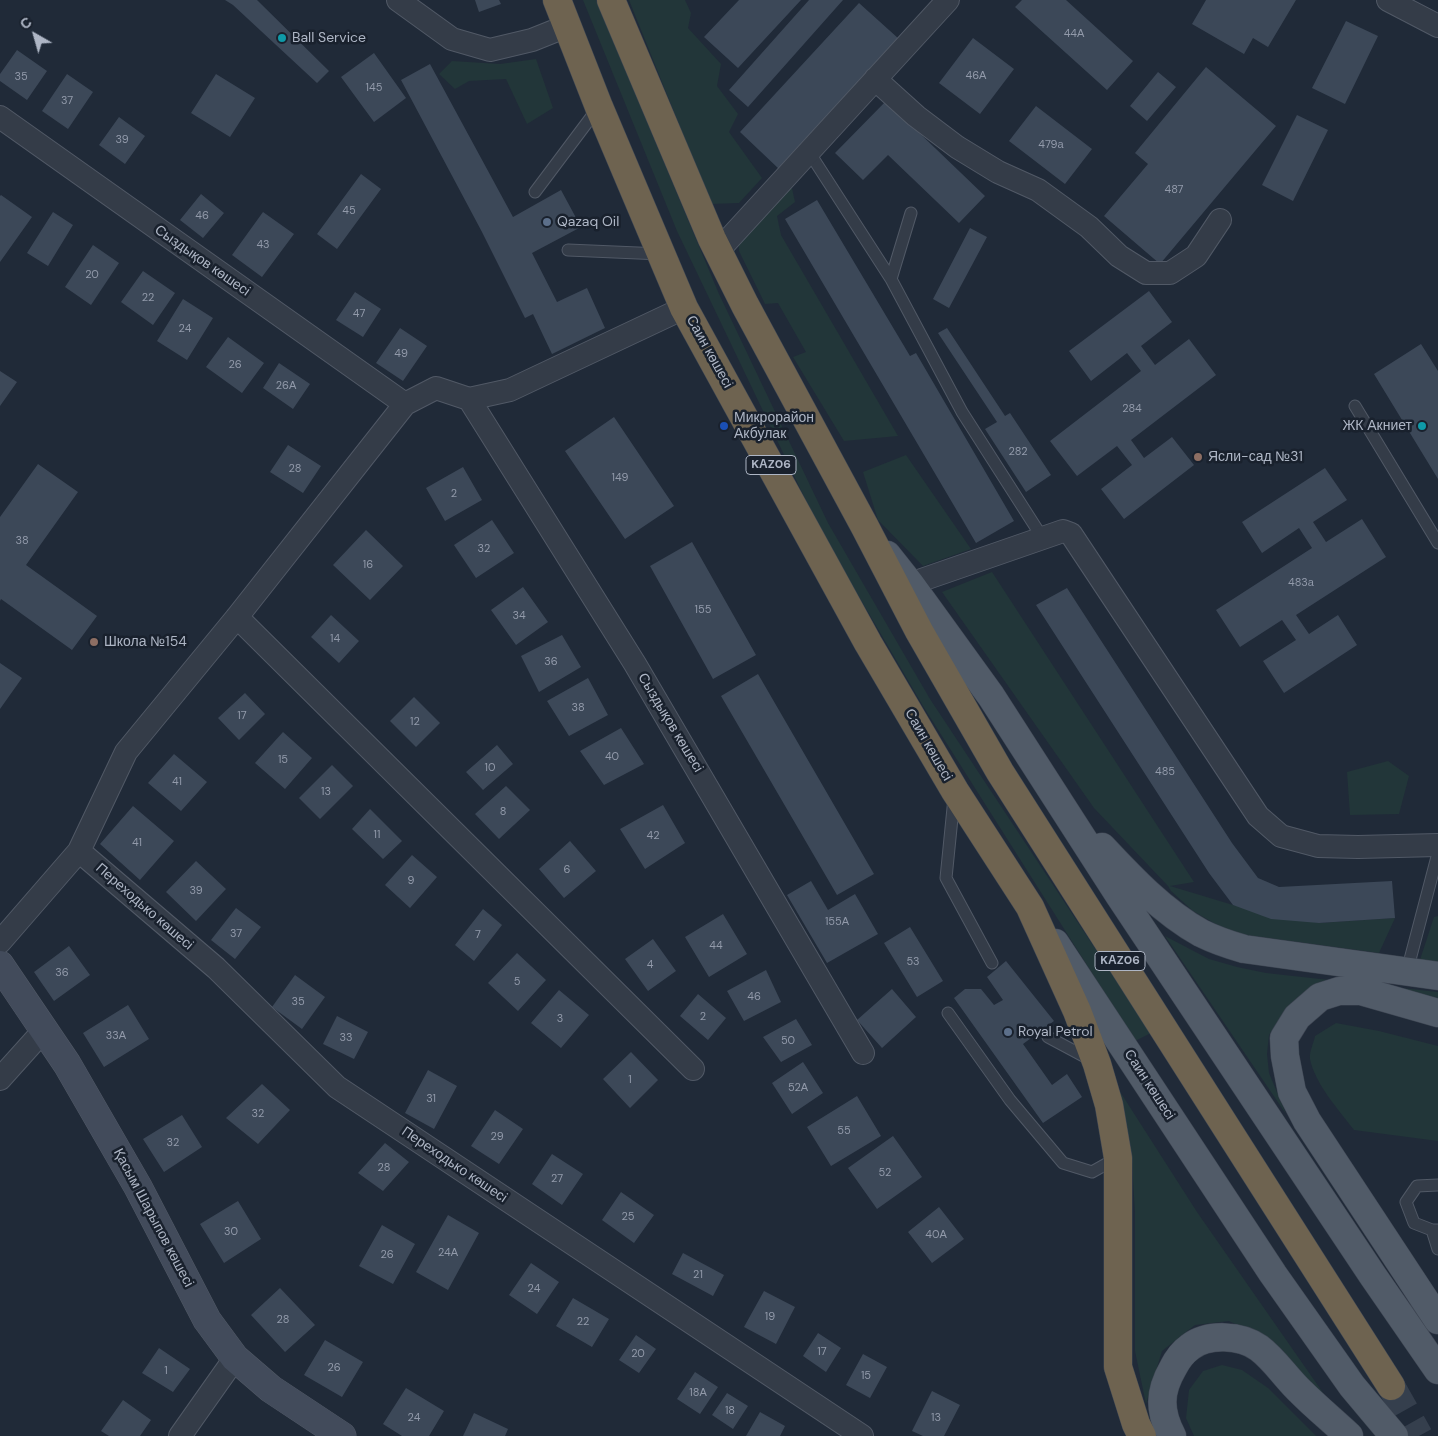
<!DOCTYPE html>
<meta charset="utf-8">
<style>
body{margin:0}
#map{position:relative;width:1438px;height:1436px;overflow:hidden;background:#202a38;font-family:"DM Sans",sans-serif}
canvas{display:block}
.north{position:absolute;left:10px;top:10px;width:50px;height:50px;-webkit-text-stroke:4px #19212d;paint-order:stroke;rotate:322deg;font-size:14px;font-weight:700;line-height:20px;text-align:center;color:#aeb6c5}
.north::after{content:'';display:block;margin:auto;width:18px;height:22px;background:#aeb6c5;clip-path:polygon(50% 0,100% 100%,50% 72%,0 100%)}
</style>
<div id="map">
<canvas width="1438" height="1436"></canvas>
<div class="north">С</div>
</div>
<script>
const context = document.querySelector('canvas').getContext('2d');
context.lineJoin = 'round';
function fill(path, color) { context.fillStyle = color; context.fill(path, 'evenodd'); }
function stroke(path, color, width, dash) { context.strokeStyle = color; context.lineWidth = width; context.lineCap = dash ? 'butt' : 'round'; context.setLineDash(dash || []); context.stroke(path); }
function label(font, color, halo, rows, align = 'center') {
  context.font = font + ' "DM Sans",sans-serif'; context.lineWidth = 5; context.setLineDash([]); context.textBaseline = 'middle'; context.strokeStyle = halo; context.fillStyle = color; for (const [text, x, y, turn = 0] of rows) {
    context.save(); context.translate(x, y); context.rotate((+turn || 0) * Math.PI / 180); context.textAlign = isNaN(turn) ? turn : align; if (halo) context.strokeText(text, 0, 0); context.fillText(text, 0, 0); context.restore();
  }
}
fill(new Path2D(`
 M583 0H596L719 294 828 523 930 699 1151 1033 1135 1041 923 706 820 530 677 231Z
 M629 0H685L691 13 688 28 721 64 717 86 738 114 729 132 762 178 739 203 711 204Z
 M536 59 553 108 527 124 506 79 469 81 455 89 439 74 452 61 500 64Z
 M791 184 795 202 777 216 781 235 898 436 844 441 793 357 806 352 778 303 765 304 739 251 738 239Z
 M906 455 971 549 923 566 878 520 863 472Z
 M992 572 1194 882 1170 886 1233 905 1319 923 1395 918 1379 953 1231 933 1193 911 1171 891 1168 886 1094 808 942 592Z
 M1388 761 1409 776 1399 814 1350 815 1347 772Z
 M1438 916V967L1418 966 1434 917Z
 M1165 936 1209 959 1237 967 1266 973 1438 992V1003L1311 989 1289 1005 1269 1035 1267 1054 1269 1073 1286 1114Z
 M1336 1023 1379 1031 1438 1046V1141L1354 1130C1339 1110 1315 1084 1310 1059 1309 1052 1314 1042 1315 1036Z
 M1110 1076 1197 1212 1335 1410 1263 1337 1229 1321 1195 1325 1162 1351 1146 1404 1135 1351V1212L1132 1163 1125 1124Z
 M1222 1365 1242 1370 1268 1388 1316 1436H1194L1186 1418 1189 1390 1203 1371Z`), '#223639');
fill(new Path2D(`
 M225 0H257L329 71 317 83 233 5Z
 M475 0H499L501 4 479 12Z
 M739 0H801L738 68 704 37Z
 M809 0H843L748 107 729 90Z
 M1022 0H1066L1133 61 1107 90 1015 7Z
 M1206 0H1296L1268 47 1253 38 1244 54 1192 24Z
 M859 3 899 39 779 169 740 132Z
 M1346 21 1378 36 1345 104 1312 88Z
 M973 38 1014 69 980 114 939 83Z
 M17 50 47 71 27 100 0 81V74Z
 M374 53 406 98 374 122 341 77Z
 M430 64 513 217 561 190 581 227 532 253 557 302 587 288 605 328 552 354 533 314 525 318 482 232 401 80Z
 M1206 67 1276 126 1160 264 1104 216 1148 164 1135 153Z
 M1158 72 1176 87 1147 121 1130 106Z
 M67 74 93 92 68 129 42 111Z
 M216 74 255 98 230 137 191 113Z
 M886 101 985 196 959 223 888 155 863 180 835 153Z
 M1036 106 1092 149 1065 184 1009 141Z
 M1297 115 1328 130 1293 201 1262 185Z
 M119 117 145 136 125 164 99 145Z
 M361 174 381 189 337 249 317 234Z
 M201 194 224 213 203 238 180 220Z
 M1 195 32 217 0 262V196Z
 M817 200 910 356 916 353 1014 521 976 543 785 219Z
 M53 212 73 225 48 266 27 253Z
 M263 212 294 234 262 277 232 255Z
 M970 228 987 237 949 308 933 299Z
 M93 245 119 263 91 305 65 287Z
 M143 271 175 293 153 325 121 302Z
 M1149 291 1172 322 1141 346 1155 365 1189 339 1216 375 1131 440 1144 458 1172 437 1194 465 1124 519 1101 489 1132 465 1117 446 1077 476 1050 441 1141 371 1127 353 1091 381 1069 351Z
 M355 292 381 309 363 337 336 320Z
 M183 299 213 318 187 360 157 341Z
 M400 328 427 346 403 381 376 363Z
 M947 328 1005 416 1010 413 1051 475 1026 492 985 429 997 422 938 333Z
 M228 337 264 363 242 393 206 367Z
 M1421 344 1438 371V479L1374 374Z
 M279 363 310 384 293 409 263 388Z
 M0 371 17 382 0 406Z
 M614 417 674 506 625 539 565 451Z
 M288 445 321 466 303 493 270 472Z
 M38 464 78 492 26 565 97 616 72 650 1 599 0 601V517Z
 M463 467 482 500 445 521 426 488Z
 M1325 468 1347 500 1313 522 1326 542 1362 519 1386 557 1296 615 1309 634 1338 615 1357 645 1284 693 1263 661 1296 640 1282 620 1240 647 1216 610 1312 548 1299 528 1262 553 1242 522Z
 M492 520 514 553 476 578 454 545Z
 M366 530 403 566 370 600 333 565Z
 M692 542 756 655 713 679 650 566Z
 M523 587 548 622 516 645 491 610Z
 M1067 588 1232 843 1258 878 1279 887 1392 881 1395 918 1319 923 1271 919 1233 905 1209 873 1036 605Z
 M331 615 359 641 339 663 311 637Z
 M562 635 581 667 539 692 521 656Z
 M0 663 22 678 0 709Z
 M758 674 874 874 837 895 721 696Z
 M588 678 608 715 569 736 547 701Z
 M245 693 265 714 239 740 218 718Z
 M414 697 440 723 416 747 390 721Z
 M621 728 644 764 604 785 580 751Z
 M283 732 312 758 285 789 255 763Z
 M497 745 513 764 483 790 466 772Z
 M174 754 207 782 181 811 148 783Z
 M332 765 353 786 320 819 299 798Z
 M506 786 530 810 499 839 475 814Z
 M663 805 685 843 645 869 620 829Z
 M133 806 174 841 140 880 100 844Z
 M370 809 402 841 383 859 352 829Z
 M570 841 596 871 564 898 539 869Z
 M412 855 437 877 410 908 385 885Z
 M196 861 226 889 196 921 166 892Z
 M811 881 828 910 855 894 878 934 827 963 787 895Z
 M236 908 261 927 235 959 211 940Z
 M483 909 502 925 474 961 455 945Z
 M723 914 747 954 709 977 685 937Z
 M910 927 943 981 917 997 884 943Z
 M653 939 676 971 648 991 625 959Z
 M69 946 90 975 54 1001 34 972Z
 M517 953 546 980 518 1011 488 983Z
 M1006 961 1054 1021 1023 1044 1052 1085 1067 1074 1082 1097 1043 1123 954 998 965 989H981L994 1005 1003 1000 987 977Z
 M766 970 781 1002 744 1021 727 991Z
 M295 975 325 997 302 1029 272 1007Z
 M892 989 916 1017 882 1048 857 1020Z
 M559 990 589 1015 561 1048 531 1023Z
 M698 994 726 1018 708 1040 680 1016Z
 M128 1005 149 1039 104 1067 83 1033Z
 M337 1016 368 1032 354 1059 323 1044Z
 M796 1019 812 1045 781 1062 763 1037Z
 M631 1052 658 1080 630 1108 603 1079Z
 M803 1062 823 1093 792 1114 772 1083Z
 M428 1070 457 1086 434 1129 405 1113Z
 M262 1084 290 1110 258 1144 226 1118Z
 M857 1096 881 1136 831 1166 807 1127Z
 M495 1110 523 1129 499 1164 471 1146Z
 M182 1115 202 1147 164 1172 143 1139Z
 M893 1136 922 1177 877 1209 848 1168Z
 M385 1143 409 1162 383 1191 358 1173Z
 M552 1154 583 1174 562 1205 532 1184Z
 M621 1192 654 1215 634 1243 602 1220Z
 M238 1201 261 1239 224 1263 200 1224Z
 M939 1207 964 1239 932 1263 908 1232Z
 M448 1215 479 1233 448 1290 416 1272Z
 M382 1225 415 1244 393 1284 359 1266Z
 M683 1253 724 1275 713 1296 672 1274Z
 M531 1263 559 1282 537 1314 509 1295Z
 M280 1288 315 1325 285 1352 251 1315Z
 M764 1291 795 1307 776 1344 744 1327Z
 M573 1298 609 1319 592 1347 556 1326Z
 M818 1333 841 1348 826 1372 803 1356Z
 M636 1335 656 1349 639 1373 619 1360Z
 M325 1340 363 1362 342 1397 304 1375Z
 M159 1348 190 1369 173 1392 142 1373Z
 M863 1354 887 1367 870 1398 846 1385Z
 M695 1372 718 1387 700 1414 677 1399Z
 M406 1388 444 1411 429 1436H402L383 1424Z
 M932 1391 960 1405 944 1436H923L912 1431Z
 M727 1393 748 1406 733 1429 712 1415Z
 M123 1400 151 1420 140 1436H109L101 1431Z
 M760 1412 785 1426 780 1436H746Z
 M474 1413 508 1429 505 1436H463Z`), '#3c4858');
stroke(new Path2D(`
 M1391 1386 1419 1436`), '#353f4d', 28, [28, 14]);
const lane = new Path2D(`
 M809 152 891 279 962 412 1042 537
 M535 192 598 108
 M568 250 661 254
 M891 279 911 213
 M1355 406 1438 543
 M954 798 946 878 992 963
 M1407 971 1438 853
 M948 1013 1010 1100 1063 1163 1092 1172 1117 1158
 M1048 1037 1091 1060
 M1438 1185 1417 1186 1406 1202 1414 1223 1432 1230H1438
 M1432 1230 1438 1249`);
const street = new Path2D(`
 M398 0 452 39 490 50 532 40 567 26
 M1388 0 1438 26
 M875 79 916 116 957 147 998 172 1038 190 1089 227 1119 256 1146 273H1170L1196 256 1220 220
 M0 117 405 404
 M718 251 948 0
 M469 399 635 664 863 1053
 M910 584 1063 531 1071 534 1258 816 1281 836 1318 846 1358 847 1438 845
 M237 617 693 1069
 M79 851 216 968 337 1087 862 1436
 M0 942 79 851 126 752 237 617 405 404 436 388 469 399 510 390 684 308
 M0 1079 44 1030
 M180 1436 235 1358`);
const secondary = new Path2D(`
 M0 965 67 1064 138 1187 207 1320 235 1358 271 1389 342 1436`);
const primary = new Path2D(`
 M887 555 910 584 991 696 1119 895 1373 1276 1438 1370
 M1102 847C1131 878 1163 912 1201 933 1215 940 1230 945 1244 949L1438 976
 M1055 943 1273 1274 1352 1386 1394 1436
 M1438 1013 1361 991H1339L1320 997 1297 1017 1284 1038 1285 1056 1292 1092 1307 1121 1438 1320
 M1172 1436C1159 1411 1159 1392 1173 1368 1177 1360 1183 1352 1190 1347 1208 1333 1241 1335 1259 1348 1275 1360 1286 1378 1301 1392 1316 1407 1333 1421 1349 1436`);
const highway = new Path2D(`
 M557 0 599 107 684 308 868 643 955 791 1030 907 1077 1011 1097 1064 1109 1105 1118 1158V1367L1136 1424 1142 1436
 M611 0 712 239 745 305 865 527 919 631 1000 772 1391 1386`);
stroke(lane, '#515966', 13);
stroke(street, '#515966', 24);
stroke(secondary, '#515966', 29);
stroke(primary, '#3d4552', 29);
stroke(highway, '#3e4653', 29);
stroke(lane, '#343c48', 11);
stroke(street, '#343c48', 22);
stroke(secondary, '#424b5b', 28);
stroke(primary, '#515b68', 28);
stroke(highway, '#6e6350', 28);
for (const [x, y, r, color] of [
 [282,38,5,"#0f9aa8"],
 [547,222,5,"#5c6f8a"],
 [724,426,5,"#1a4fb4"],
 [1422,426,5,"#0f9aa8"],
 [1198,457,5,"#8d6e63"],
 [94,642,5,"#8d6e63"],
 [1008,1032,5,"#5c6f8a"]
]) { const dot = new Path2D(); dot.arc(x, y, r, 0, 2 * Math.PI); context.fillStyle = color; context.fill(dot); stroke(dot, '#19212d', 2); }
label('11px', '#929aaa', null, [
 ["44А",1074,34],
 ["46А",976,76],
 ["35",21,77],
 ["145",374,88],
 ["37",67,101],
 ["39",122,140],
 ["479а",1051,145],
 ["487",1174,190],
 ["45",349,211],
 ["46",202,216],
 ["43",263,245],
 ["20",92,275],
 ["22",148,298],
 ["47",359,314],
 ["24",185,329],
 ["49",401,354],
 ["26",235,365],
 ["26А",286,386],
 ["284",1132,409],
 ["282",1018,452],
 ["28",295,469],
 ["149",620,478],
 ["2",454,494],
 ["38",22,541],
 ["32",484,549],
 ["16",368,565],
 ["483а",1301,583],
 ["155",703,610],
 ["34",519,616],
 ["14",335,639],
 ["36",551,662],
 ["38",578,708],
 ["17",242,716],
 ["12",415,722],
 ["40",612,757],
 ["15",283,760],
 ["10",490,768],
 ["485",1165,772],
 ["41",177,782],
 ["13",326,792],
 ["8",503,812],
 ["11",377,835],
 ["42",653,836],
 ["41",137,843],
 ["6",567,870],
 ["9",411,881],
 ["39",196,891],
 ["155А",837,922],
 ["37",236,934],
 ["7",478,935],
 ["44",716,946],
 ["53",913,962],
 ["4",650,965],
 ["36",62,973],
 ["5",517,982],
 ["46",754,997],
 ["35",298,1002],
 ["2",703,1017],
 ["3",560,1019],
 ["33А",116,1036],
 ["33",346,1038],
 ["50",788,1041],
 ["1",630,1080],
 ["52А",798,1088],
 ["31",431,1099],
 ["32",258,1114],
 ["55",844,1131],
 ["29",497,1137],
 ["32",173,1143],
 ["28",384,1168],
 ["52",885,1173],
 ["27",557,1179],
 ["25",628,1217],
 ["30",231,1232],
 ["40А",936,1235],
 ["24А",448,1253],
 ["26",387,1255],
 ["21",698,1275],
 ["24",534,1289],
 ["19",770,1317],
 ["28",283,1320],
 ["22",583,1322],
 ["17",822,1352],
 ["20",638,1354],
 ["26",334,1368],
 ["1",166,1371],
 ["15",866,1376],
 ["18А",698,1393],
 ["18",730,1411],
 ["24",414,1418],
 ["13",936,1418]
]);
for (const [x, y, w] of [
 [771,465,50],
 [1120,961,50]
]) { const box = new Path2D(); box.roundRect(x - w / 2, y - 9.5, w, 19, 4); context.fillStyle = '#19212d'; context.fill(box); stroke(box, '#aeb6c5', 1); }
label('bold 12px', '#aeb6c5', null, [
 ["KАZ06",771,465],
 ["KАZ06",1120,961]
]);
label('14px', '#aeb6c5', '#19212d', [
 ["Ball Service",292,38],
 ["Qazaq Oil",557,222],
 ["Микрорайон",734,418],
 ["Акбулак",734,434],
 ["ЖК Акниет",1412,426,"right"],
 ["Ясли-сад №31",1208,457],
 ["Школа №154",104,642],
 ["Royal Petrol",1018,1032]
], 'left');
label('14px', '#aeb6c5', '#19212d', [
 ["Сыздықов көшесі",202,261,35],
 ["Саин көшесі",709,352,61],
 ["Сыздықов көшесі",670,723,59],
 ["Саин көшесі",928,745,60],
 ["Переходько көшесі",144,907,41],
 ["Саин көшесі",1149,1085,57],
 ["Переходько көшесі",454,1165,34],
 ["Қасым Шарыпов көшесі",153,1218,62]
]);
</script>
